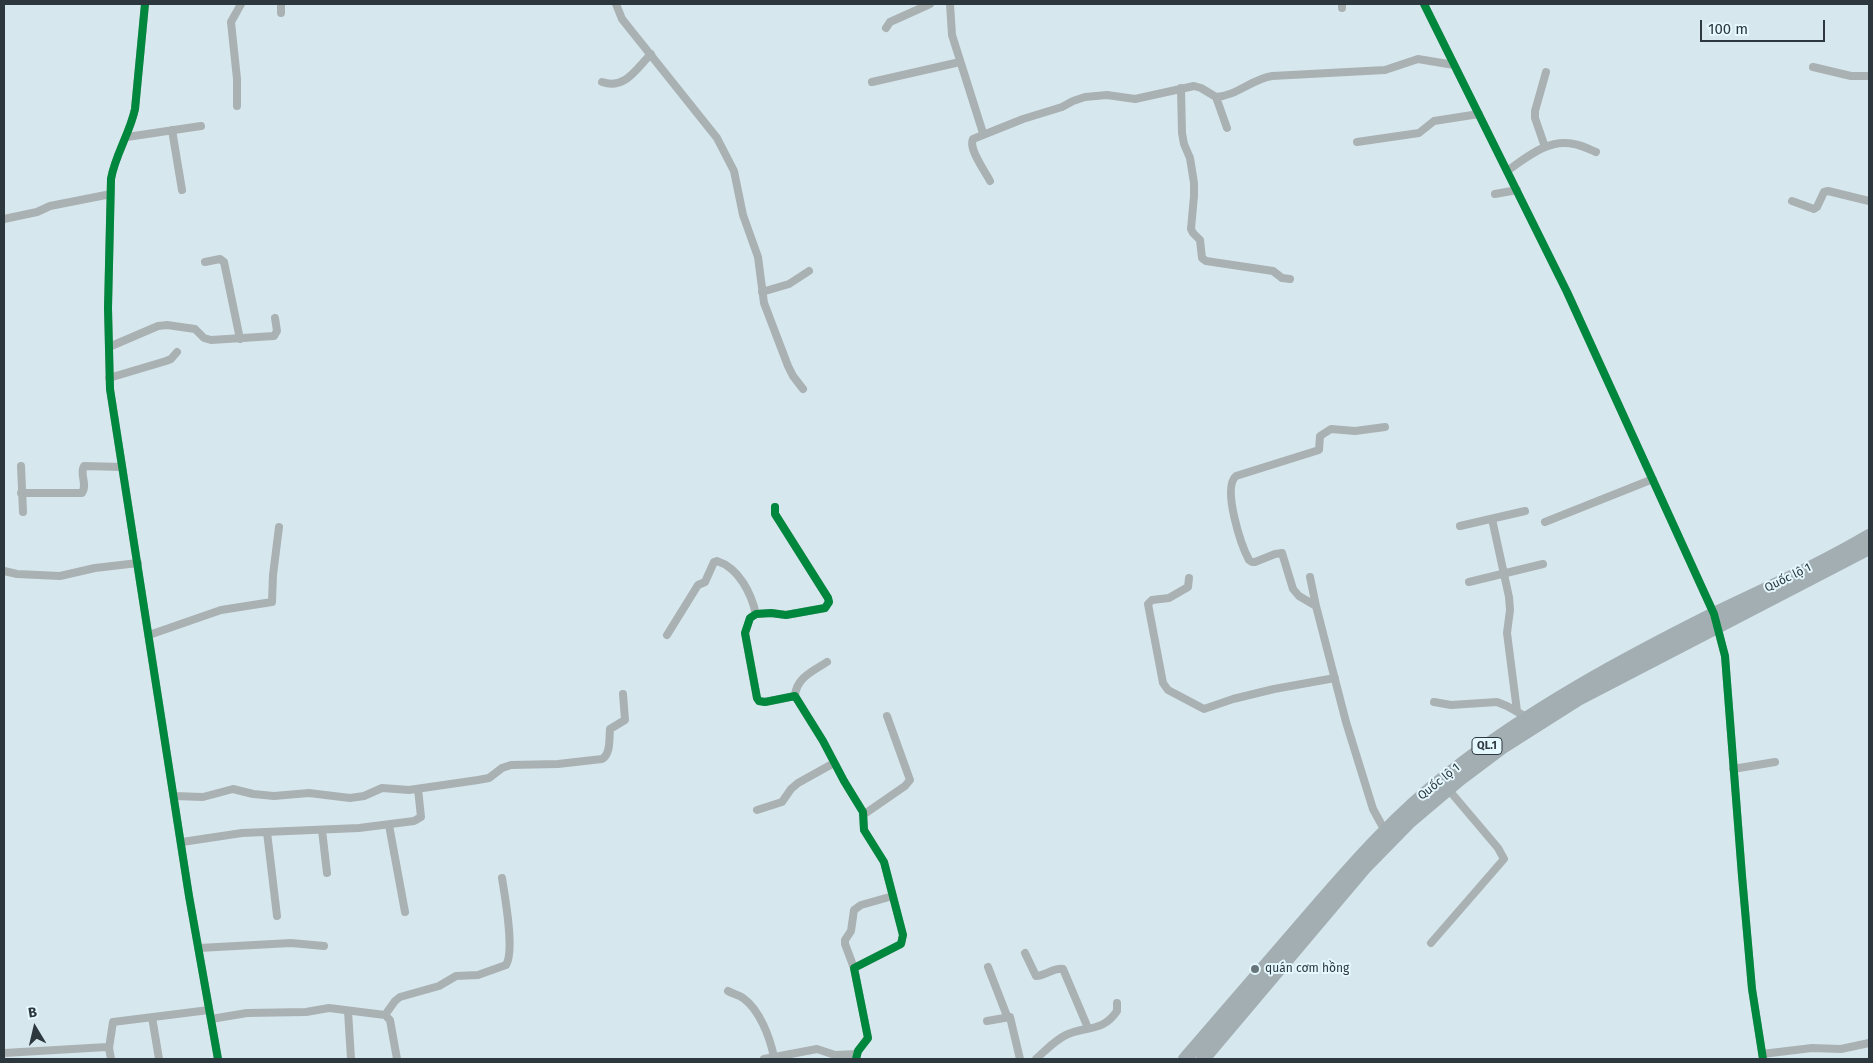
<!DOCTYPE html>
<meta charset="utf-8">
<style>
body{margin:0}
#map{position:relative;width:1873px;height:1063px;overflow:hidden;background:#d6e8ee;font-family:"Fira Sans",sans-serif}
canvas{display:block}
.frame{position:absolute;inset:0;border:5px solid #2c383d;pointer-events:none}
.north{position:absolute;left:10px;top:1003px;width:50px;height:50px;-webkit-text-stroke:4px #e4f8fe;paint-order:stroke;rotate:351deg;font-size:14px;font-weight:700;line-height:20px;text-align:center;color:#2c383d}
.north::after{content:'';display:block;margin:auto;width:18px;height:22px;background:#2c383d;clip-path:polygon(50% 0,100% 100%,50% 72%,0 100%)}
.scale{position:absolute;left:1700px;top:20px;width:125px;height:22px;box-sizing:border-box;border:2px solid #2c383d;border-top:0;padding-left:6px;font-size:15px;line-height:18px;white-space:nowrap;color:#2c383d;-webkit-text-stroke:4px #e4f8fe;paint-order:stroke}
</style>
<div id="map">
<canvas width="1873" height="1063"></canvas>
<div class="frame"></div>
<div class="north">B</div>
<div class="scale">100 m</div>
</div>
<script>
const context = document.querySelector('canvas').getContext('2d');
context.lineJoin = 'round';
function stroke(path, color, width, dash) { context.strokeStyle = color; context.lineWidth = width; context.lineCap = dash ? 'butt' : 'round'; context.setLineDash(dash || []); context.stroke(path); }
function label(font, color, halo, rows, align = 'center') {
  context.font = font + ' "Fira Sans",sans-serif'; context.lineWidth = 4; context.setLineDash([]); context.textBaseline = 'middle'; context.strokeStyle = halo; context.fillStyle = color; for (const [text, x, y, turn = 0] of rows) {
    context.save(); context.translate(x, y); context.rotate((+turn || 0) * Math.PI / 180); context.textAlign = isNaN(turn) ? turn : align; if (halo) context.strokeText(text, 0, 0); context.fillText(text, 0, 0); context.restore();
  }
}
stroke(new Path2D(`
 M145 4 135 109C130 133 115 155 111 179L108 308 110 389 189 896 218 1059
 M281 4V13
 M616 4 622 19 717 138 734 171 743 215 758 257 764 303 788 366 793 376 803 389
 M950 4 952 35 983 133
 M1342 4V8
 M1424 4 1567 292 1714 614 1725 656 1742 876 1752 989 1763 1059
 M886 28 890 22 930 4
 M1813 67 1851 76H1869
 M602 82C625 90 636 69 651 54
 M872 82 960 62
 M1181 88 1182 133 1184 144 1190 158 1194 183V196L1191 229 1193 233 1200 240 1202 258 1206 261 1273 271 1282 278 1290 279
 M1216 97 1227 128
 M237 106V79L231 22 241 4
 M172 130 182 190
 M127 137 201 126
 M1357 142 1419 133 1434 121 1479 114
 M1545 147 1535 118V111L1546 72
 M1507 171C1526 158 1548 138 1574 144 1581 145 1589 149 1596 152
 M990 181C985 171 968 149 973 139L1023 119 1062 107 1073 101 1085 97 1107 95 1135 99 1194 86 1201 88 1216 97C1236 96 1252 79 1272 76L1385 70 1418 59 1454 65
 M1495 194 1517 190
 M1792 201 1814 209 1817 207 1824 192 1828 191 1869 201
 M4 219 37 212 50 206 111 194
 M205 262 220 259 224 262 240 339
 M762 292 789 284 809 271
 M109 347 158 326 167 325 195 329 204 338 211 340 274 336 277 331 275 318
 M109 378 166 361 171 359 177 352
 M21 466 23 512
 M21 493H82C88 484 79 474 84 466L122 467
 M775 507V514L828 598 829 602 825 608 786 615 771 613 756 614 750 618 745 633 757 698 759 701 765 702 795 696 823 741 844 781 863 812 864 830 884 862 903 935 901 944 854 968 868 1038 858 1051 856 1059
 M1492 519 1509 597 1510 610 1507 633 1517 711
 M1545 522 1653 479
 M1460 526 1525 511
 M4 571 17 574 60 576 95 568 138 563
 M1310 577 1316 606
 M1189 578 1188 587 1169 598 1152 600 1148 604 1163 683 1168 690 1204 709 1233 699 1274 689 1335 678
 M1469 582 1543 564
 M149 635 221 610 272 602 273 575 279 527
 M667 635 698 585 705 582 714 562 717 561C739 568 751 593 756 614
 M795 696C796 678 813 671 827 662
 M1434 702 1451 705 1497 702 1507 706 1528 718
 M1733 769 1775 762
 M174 796 203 797 233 789 253 794 274 796 309 793 350 798 364 796 382 788 409 790 478 780 489 778 502 768 511 765 558 764 602 759C611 754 609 738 610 729L625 720 623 694
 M757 810 782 802 791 789 798 783 834 763
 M863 815 905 786 910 780 887 716
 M389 825 405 912
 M322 830 327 873
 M1385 831 1373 809 1346 722 1316 606 1299 596 1293 589 1282 553 1275 554 1255 562H1252L1249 560C1241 545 1222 488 1236 476L1319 450 1320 436 1331 429 1355 431 1385 427
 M267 832 277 916
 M182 842 242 833 359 828 414 821 421 817 418 789
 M1431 943 1504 859 1498 848 1448 789
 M199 948 291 943 324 946
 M1025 953 1036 976C1046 976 1054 967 1063 969L1088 1028
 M988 967 1007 1016
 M854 968 845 944V940L851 931 854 910 861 905 893 896
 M728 991C733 994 739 995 743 998 760 1010 770 1038 774 1057
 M348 1011 351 1059
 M385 1015 390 1020 397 1059
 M152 1017 159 1059
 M211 1019 247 1013 306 1012 329 1008 385 1015 395 1001 400 997 439 986 456 976 478 975 506 965C515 951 505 897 502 878
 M987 1021 1010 1017 1020 1059
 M109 1048 113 1022 209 1010
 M4 1053 107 1047 109 1048 111 1059
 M1762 1054 1812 1048 1841 1049 1869 1043
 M764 1059 817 1049 835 1055 857 1054
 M1036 1059C1045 1051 1055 1040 1066 1035 1087 1025 1102 1033 1117 1011V1003`), '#aab1b3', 8);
stroke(new Path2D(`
 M1185 1059C1227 1010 1269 961 1311 913 1354 863 1398 813 1450 773 1531 709 1624 659 1716 613 1768 588 1820 565 1869 536
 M1203 1059 1365 867 1408 823 1460 779 1504 746 1578 699 1869 548`), '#a3aeb2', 14);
stroke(new Path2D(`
 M145 4 135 109C130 133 115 155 111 179L108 308 110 389 189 896 218 1059
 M1424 4 1567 292 1714 614 1725 656 1742 876 1752 989 1763 1059
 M775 507V514L828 598 829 602 825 608 786 615 771 613 756 614 750 618 745 633 757 698 759 701 765 702 795 696 823 741 844 781 863 812 864 830 884 862 903 935 901 944 854 968 868 1038 858 1051 856 1059`), '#00873e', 8);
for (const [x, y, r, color] of [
 [1255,969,5,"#68767b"]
]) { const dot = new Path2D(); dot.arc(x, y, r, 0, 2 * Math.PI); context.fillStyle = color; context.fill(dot); stroke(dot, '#e4f8fe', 2); }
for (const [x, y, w] of [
 [1487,746,30]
]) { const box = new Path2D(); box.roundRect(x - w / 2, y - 8.5, w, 17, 4); context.fillStyle = '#e4f8fe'; context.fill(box); stroke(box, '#2c383d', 1); }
label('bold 11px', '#2c383d', null, [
 ["QL.1",1487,746]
]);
label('12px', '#2c383d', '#e4f8fe', [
 ["Quốc lộ 1",1788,578,-26],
 ["Quốc lộ 1",1439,782,-39]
]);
label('12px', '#2c383d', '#e4f8fe', [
 ["quán cơm hồng",1265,969]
], 'left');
</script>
